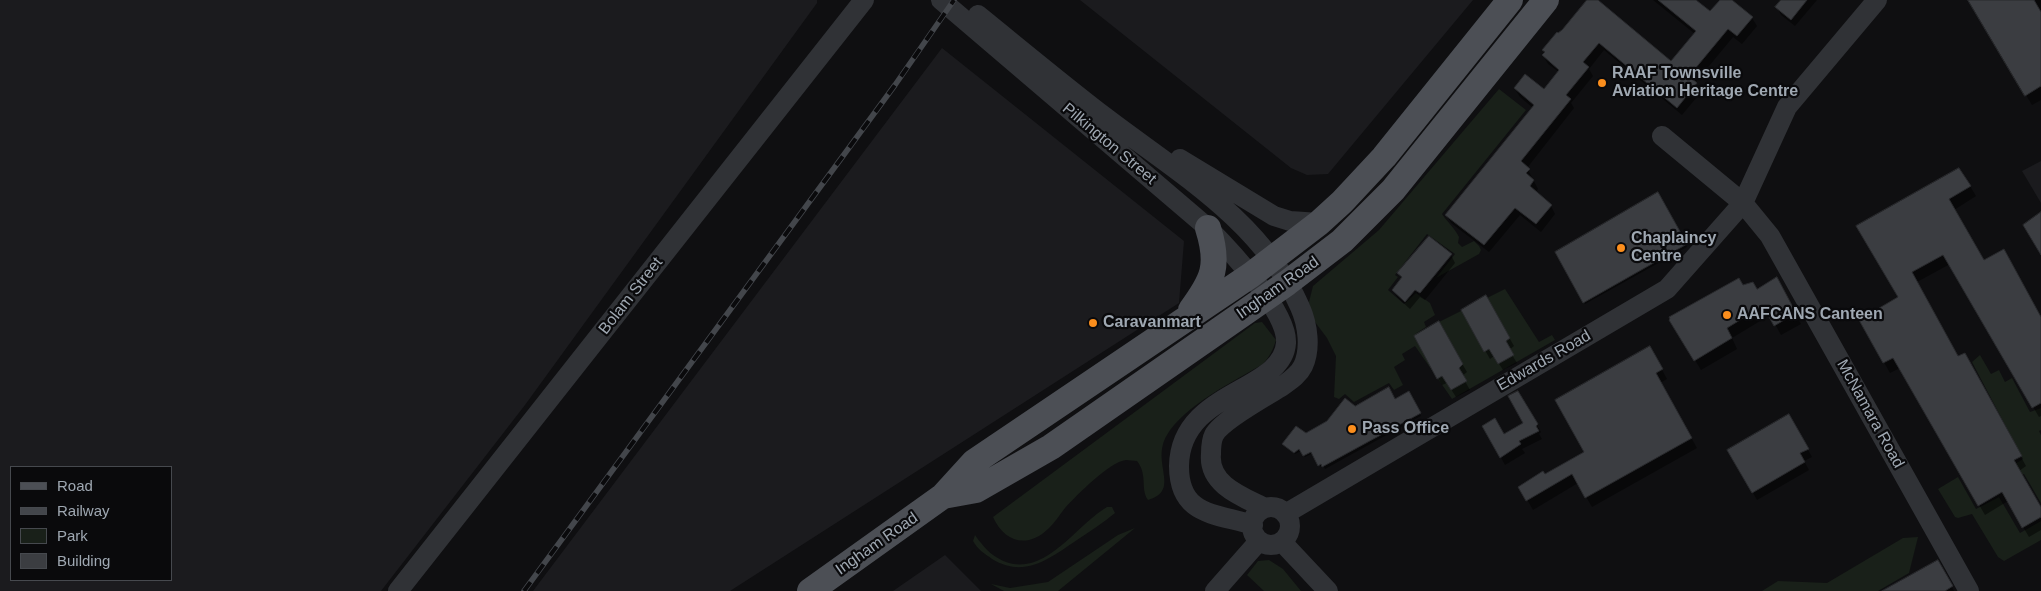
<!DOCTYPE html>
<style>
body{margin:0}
#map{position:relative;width:2041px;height:591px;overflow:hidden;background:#0f0f11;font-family:Arial,sans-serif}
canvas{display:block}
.legend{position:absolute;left:10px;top:466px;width:162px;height:115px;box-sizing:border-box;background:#0a0a0c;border:1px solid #46494e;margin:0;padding:6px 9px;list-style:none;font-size:15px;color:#9fa8b2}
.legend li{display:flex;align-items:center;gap:10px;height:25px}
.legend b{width:25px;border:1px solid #46494e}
</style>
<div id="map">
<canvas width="2041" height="591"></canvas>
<ul class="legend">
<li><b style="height:6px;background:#4c4f55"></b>Road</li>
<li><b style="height:6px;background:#43464b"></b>Railway</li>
<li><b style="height:14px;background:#192019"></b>Park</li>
<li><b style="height:14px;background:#3b3d41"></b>Building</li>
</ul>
</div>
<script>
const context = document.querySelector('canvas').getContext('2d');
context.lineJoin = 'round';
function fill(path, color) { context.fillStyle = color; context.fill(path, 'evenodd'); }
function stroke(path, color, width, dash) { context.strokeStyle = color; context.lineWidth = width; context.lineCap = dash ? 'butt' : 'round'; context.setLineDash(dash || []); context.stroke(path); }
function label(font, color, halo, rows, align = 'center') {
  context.font = font + ' Arial,sans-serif'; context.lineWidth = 4.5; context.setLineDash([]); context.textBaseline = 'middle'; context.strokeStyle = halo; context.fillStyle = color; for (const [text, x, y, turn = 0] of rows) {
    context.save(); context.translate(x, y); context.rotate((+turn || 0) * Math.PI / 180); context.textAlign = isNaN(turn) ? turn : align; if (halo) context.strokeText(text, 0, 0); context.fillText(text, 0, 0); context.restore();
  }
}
fill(new Path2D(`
 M0 0H817V3L525 405 381 591H0ZM11 467H171V580H11Z
 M1080 0H1473L1328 174 1307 175 1291 168Z
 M942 48 1184 241 1179 303 730 591H533Z
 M2041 161V203L2022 171Z
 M945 555 981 591H893Z`), '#1b1b1e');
fill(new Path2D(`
 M1499 89 1526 110 1442 214C1448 223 1454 227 1459 237L1458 243 1462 247 1474 241 1479 246 1481 250 1479 254 1436 278 1455 254 1427 234 1395 275 1398 277 1388 290 1404 304 1416 293 1430 303 1435 315 1424 322 1426 327 1415 334 1505 289 1539 342 1552 335 1555 340 1452 399 1415 346 1402 354 1405 360 1394 367 1403 385 1394 390 1389 383 1354 402 1345 394 1339 399 1334 397 1336 356 1327 338 1312 318 1309 302 1313 286 1379 230Z
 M1262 322 1276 340C1273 350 1270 356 1263 364 1234 381 1184 406 1167 435 1150 463 1182 490 1148 500 1140 489 1148 475 1137 461 1134 461 1129 460 1126 460 1109 462 1077 495 1065 508 1060 514 1055 523 1048 529 1027 549 1004 542 993 517L1255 323Z
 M1980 355 1991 374 1999 370 2005 382 2012 378 2030 412 2041 408V430L2039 431 2041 435V503L2024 474 1998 484 1994 477 2023 459 1972 362Z
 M1958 477 1976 509 1999 497 2020 533 2041 521V540L2004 561 1998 557 1972 514 1958 518 1955 517 1938 489Z
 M1107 507H1112L1115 513C1103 523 1090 531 1077 540 1050 558 1025 579 992 559 984 553 978 550 973 541L975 535C980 542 986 550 993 555 1039 588 1074 526 1107 507Z
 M1135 528 1058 591H1004L991 584 1010 588 1048 582 1118 535Z
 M1918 537 1909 573 1878 591H1762L1778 581 1827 583 1903 538Z
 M1269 560 1283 569 1301 591H1264L1247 575 1258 561Z`), '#192019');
fill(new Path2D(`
 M1589 0H1596L1671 63 1695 34 1653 0H1695L1711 13 1721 0H1731L1752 18 1757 26 1742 44 1733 37 1695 83 1701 92 1682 115 1604 50 1589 69 1593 76 1571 103 1574 108 1527 168 1538 189 1535 193 1551 206 1555 214 1541 232 1520 215 1489 252 1451 223 1447 215 1533 108 1520 97 1515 89 1544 91 1559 72 1548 64 1543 55 1545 53 1544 50Z
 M1782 0H1817L1795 26 1781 15 1777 7Z
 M1969 0H2041V100L2032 105Z
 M1970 186 1976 196 1954 210 1984 262 2041 319V416L2039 417 1950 264 1917 282 1958 358 1964 355 2026 466 2019 471 2041 510V530L2029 537 2008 501 1985 515 1900 368 1890 373 1861 321 1900 297 1858 227Z
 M1658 194 1687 247 1585 304 1556 252Z
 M1451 255 1455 263 1425 300 1420 297 1410 309 1397 297 1393 290 1402 278 1399 273Z
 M1776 279 1801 324 1781 335 1770 315 1732 338 1737 349 1701 370 1671 320 1743 287 1756 290Z
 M1486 297 1514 346 1509 350 1517 363 1503 370 1494 356 1490 359 1462 310Z
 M1438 323 1467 372 1462 376 1470 390 1456 397 1447 383 1442 385 1415 337Z
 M1650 348 1667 379 1660 383 1697 448 1592 507 1578 483 1533 510 1520 487 1585 453Z
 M1517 392 1541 432 1539 434 1542 439 1522 449 1525 453 1505 465 1484 426 1503 436 1525 423Z
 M1409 393 1421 416 1325 469 1323 465 1321 467 1313 453 1305 457 1301 451 1295 454 1283 444 1306 435 1355 407 1394 401Z
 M1789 416 1812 457 1804 461 1809 470 1757 500 1729 450Z
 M1938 562 1954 591H1884Z`), '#0007');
const building = new Path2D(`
 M1587 0H1598L1671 61 1696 31 1658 0H1696L1710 11 1720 0H1732L1753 17 1737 36 1728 29 1689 76 1697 83 1677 108 1599 43 1583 62 1589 67 1566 95 1571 99 1521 161 1530 169 1526 173 1534 180 1530 186 1552 205 1536 224 1515 208 1484 245 1445 215 1534 105 1514 88 1525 74 1544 89 1559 70 1542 55 1545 52 1542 50 1557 32 1558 33 1562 30Z
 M1781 0H1807L1791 20 1775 7Z
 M1968 0H2034L2041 12V86L2025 96Z
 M1959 168 1971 186 1949 199 1984 260 2004 249 2041 317V403L2032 408 1943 255 1912 272 1958 356 1965 353 2022 456 2014 460 2041 507V517L2022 528 2002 492 1978 506 1893 358 1883 363 1859 320 1898 297 1856 226Z
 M1658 192 1687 244 1583 303 1555 252Z
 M2041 212V255L2023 225Z
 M1429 236 1452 254 1420 293 1415 290 1405 302 1392 290 1402 277 1397 273Z
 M1777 277 1796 313 1774 326 1763 306 1727 328 1732 338 1694 361 1669 320 1670 319 1669 317 1739 278 1743 285 1753 282 1757 289Z
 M1486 295 1510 338 1506 341 1514 355 1498 364 1489 349 1484 352 1461 310Z
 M1439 321 1463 364 1459 368 1467 381 1451 390 1442 376 1437 379 1414 336Z
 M1650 346 1663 369 1656 373 1692 438 1585 498 1572 474 1526 501 1518 487 1543 471 1545 474 1584 452 1555 400Z
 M1389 387 1395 399 1409 391 1421 413 1322 467 1321 464 1318 466 1311 452 1303 456 1299 449 1294 453 1282 444 1296 426 1306 433 1327 421 1345 398 1355 406Z
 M1518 391 1538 424 1536 426 1539 431 1519 441 1521 444 1500 458 1482 426 1495 418 1504 434 1523 423 1508 396Z
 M1789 414 1809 449 1800 453 1805 462 1752 493 1727 450Z
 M1938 560 1953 586 1945 591H1882Z`);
fill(building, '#3b3d41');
stroke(building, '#292a2d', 1);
stroke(new Path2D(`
 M941 0 1208 228C1230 250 1288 312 1286 343 1283 392 1180 390 1179 466 1179 516 1215 513 1253 525
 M978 15C1020 49 1062 84 1105 117 1177 172 1262 221 1300 307 1308 325 1311 349 1303 366 1298 376 1289 381 1281 387 1266 396 1221 421 1214 435 1211 441 1211 448 1211 454 1208 485 1243 497 1265 508
 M1662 136 1743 203 1770 236 1969 591
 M1180 159 1274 216 1290 221 1319 223
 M1252 526a19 19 0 1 1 38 0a19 19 0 1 1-38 0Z
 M1285 514 1667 289 1743 203 1787 107 1877 0
 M1282 542 1328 591
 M398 591 864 0
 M1215 591 1259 541`), '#303236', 20);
stroke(new Path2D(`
 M1191 310C1213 280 1220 266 1208 228
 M943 496 976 490 1051 447 1287 283 1342 241 1393 190 1546 0
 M810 591 943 496 974 462 1251 275 1319 223 1342 202 1384 157 1510 0`), '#4c4f55', 26);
const rail = new Path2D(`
 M524 591 895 85 954 0`);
stroke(rail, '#43464b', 5.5);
stroke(rail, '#0a0a0c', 4, [11]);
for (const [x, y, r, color] of [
 [1602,83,5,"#fb8e1d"],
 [1621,248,5,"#fb8e1d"],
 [1727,315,5,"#fb8e1d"],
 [1093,323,5,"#fb8e1d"],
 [1352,429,5,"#fb8e1d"]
]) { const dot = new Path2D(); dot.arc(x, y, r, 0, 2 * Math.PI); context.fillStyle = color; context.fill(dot); stroke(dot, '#0a0a0c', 2); }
label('bold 16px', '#9fa8b2', '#0a0a0c', [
 ["RAAF Townsville",1612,74],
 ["Aviation Heritage Centre",1612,92],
 ["Chaplaincy",1631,239],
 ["Centre",1631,257],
 ["AAFCANS Canteen",1737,315],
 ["Caravanmart",1103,323],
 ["Pass Office",1362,429]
], 'left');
label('16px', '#9fa8b2', '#0a0a0c', [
 ["Pilkington Street",1109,144,40],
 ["Ingham Road",1278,288,-35],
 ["Bolam Street",631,296,-52],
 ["Edwards Road",1544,361,-30],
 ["McNamara Road",1870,414,61],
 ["Ingham Road",877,544,-35]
]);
</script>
